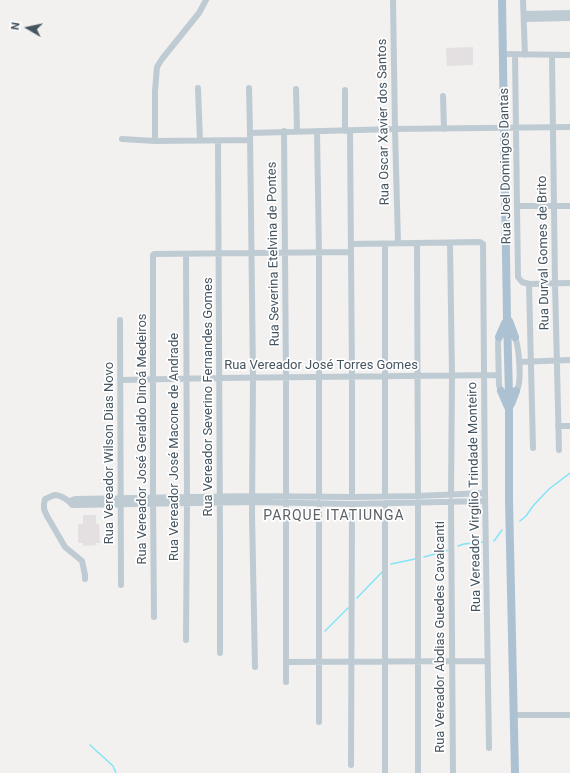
<!DOCTYPE html>
<meta charset="utf-8">
<style>
body{margin:0}
#map{position:relative;width:570px;height:773px;overflow:hidden;background:#f3f0f0;font-family:Roboto,sans-serif}
canvas{display:block}
.north{position:absolute;left:8px;top:8px;width:40px;height:40px;-webkit-text-stroke:3px #fff;paint-order:stroke;rotate:279deg;font-size:11px;font-weight:700;line-height:16px;text-align:center;color:#455560}
.north::after{content:'';display:block;margin:auto;width:14px;height:18px;background:#455560;clip-path:polygon(50% 0,100% 100%,50% 72%,0 100%)}
</style>
<div id="map">
<canvas width="570" height="773"></canvas>
<div class="north">N</div>
</div>
<script>
const context = document.querySelector('canvas').getContext('2d');
context.lineJoin = 'round';
function fill(path, color) { context.fillStyle = color; context.fill(path, 'evenodd'); }
function stroke(path, color, width, dash) { context.strokeStyle = color; context.lineWidth = width; context.lineCap = dash ? 'butt' : 'round'; context.setLineDash(dash || []); context.stroke(path); }
function label(font, color, halo, rows, align = 'center') {
  context.font = font + ' Roboto,sans-serif'; context.lineWidth = 3.5; context.setLineDash([]); context.textBaseline = 'middle'; context.strokeStyle = halo; context.fillStyle = color; for (const [text, x, y, turn = 0] of rows) {
    context.save(); context.translate(x, y); context.rotate((+turn || 0) * Math.PI / 180); context.textAlign = isNaN(turn) ? turn : align; if (halo) context.strokeText(text, 0, 0); context.fillText(text, 0, 0); context.restore();
  }
}
fill(new Path2D(`
 M473 47V65L447 66 446 48Z
 M83 515H96V524H99L100 543H96V545L83 546V543H78V524H83Z`), '#e4e0e2');
stroke(new Path2D(`
 M520 521 526 516 533 506 549 489 570 473
 M494 541 502 530
 M458 546 464 544 483 542
 M424 557 449 550
 M391 564 415 559
 M357 598 383 571
 M325 631 348 608
 M90 745 113 766 116 773`), '#82e4f6', 1.5);
stroke(new Path2D(`
 M393 0 395 129 398 243
 M523 0 525 55
 M524 14 570 13
 M524 19 570 18
 M503 54 570 55
 M515 55 517 206 518 277 522 282 529 284 570 283
 M552 56 555 283 559 450
 M198 88 200 141
 M249 88 250 133 253 377 252 514 255 667
 M296 89 297 131
 M345 90V131
 M443 96 444 129
 M284 131 286 378V496
 M317 131 319 252V497
 M350 131 352 377V497
 M250 133 395 129 570 127
 M122 139 155 141 250 140
 M155 141V91L157 67 162 59 199 13 206 0
 M218 141 220 541V653
 M517 206H570
 M417 243 418 496
 M450 243 452 376 451 495
 M351 244 480 242 483 244 485 493 489 748
 M385 244V496
 M529 284 533 448
 M120 320 121 585
 M504 333 510 334 515 337C519 347 522 381 517 390 515 393 513 394 509 395 506 395 504 394 501 391L499 385 498 343 499 337Z
 M519 362 570 360
 M120 380 220 378 498 375
 M558 426H570
 M451 501 453 773
 M71 502 72 500 75 499 252 496 352 497 418 496 485 493
 M286 502V682
 M85 579V575L82 561 65 547 47 516 44 509V504L45 499C48 498 51 496 55 495 60 495 69 500 72 505H75L253 502 352 504 485 501
 M154 617 153 497V255L154 254 351 252
 M186 640 187 503 186 254
 M286 662 488 661
 M514 715H570
 M319 722V503
 M351 765 352 504
 M385 773V503
 M418 773V502`), '#bfcbd3', 6);
stroke(new Path2D(`
 M502 0 507 318 509 395V500L515 773
 M509 321 515 337
 M499 337 505 323
 M501 391 508 407
 M511 404 516 391`), '#acc1d2', 8);
label('13px', '#455560', '#fff', [
 ["Rua Oscar Xavier dos Santos",384,122,-91],
 ["Rua Joel Domingos Dantas",506,166,-91],
 ["Rua Durval Gomes de Brito",544,253,-91],
 ["Rua Severina Etelvina de Pontes",274,254,-91],
 ["Rua Vereador José Torres Gomes",321,366],
 ["Rua Vereador Severino Fernandes Gomes",209,397,-90],
 ["Rua Vereador José Geraldo Dinoá Medeiros",143,439,-90],
 ["Rua Vereador José Macone de Andrade",175,447,-90],
 ["Rua Vereador Wilson Dias Novo",110,453,-90],
 ["Rua Vereador Virgílio Trindade Monteiro",475,497,-91],
 ["Rua Vereador Abdias Guedes Cavalcanti",441,637,-90]
]);
context.letterSpacing = '1px';
label('14px', '#5b6166', '#fff', [
 ["PARQUE ITATIUNGA",334,516]
]);
context.letterSpacing = '0px';
</script>
